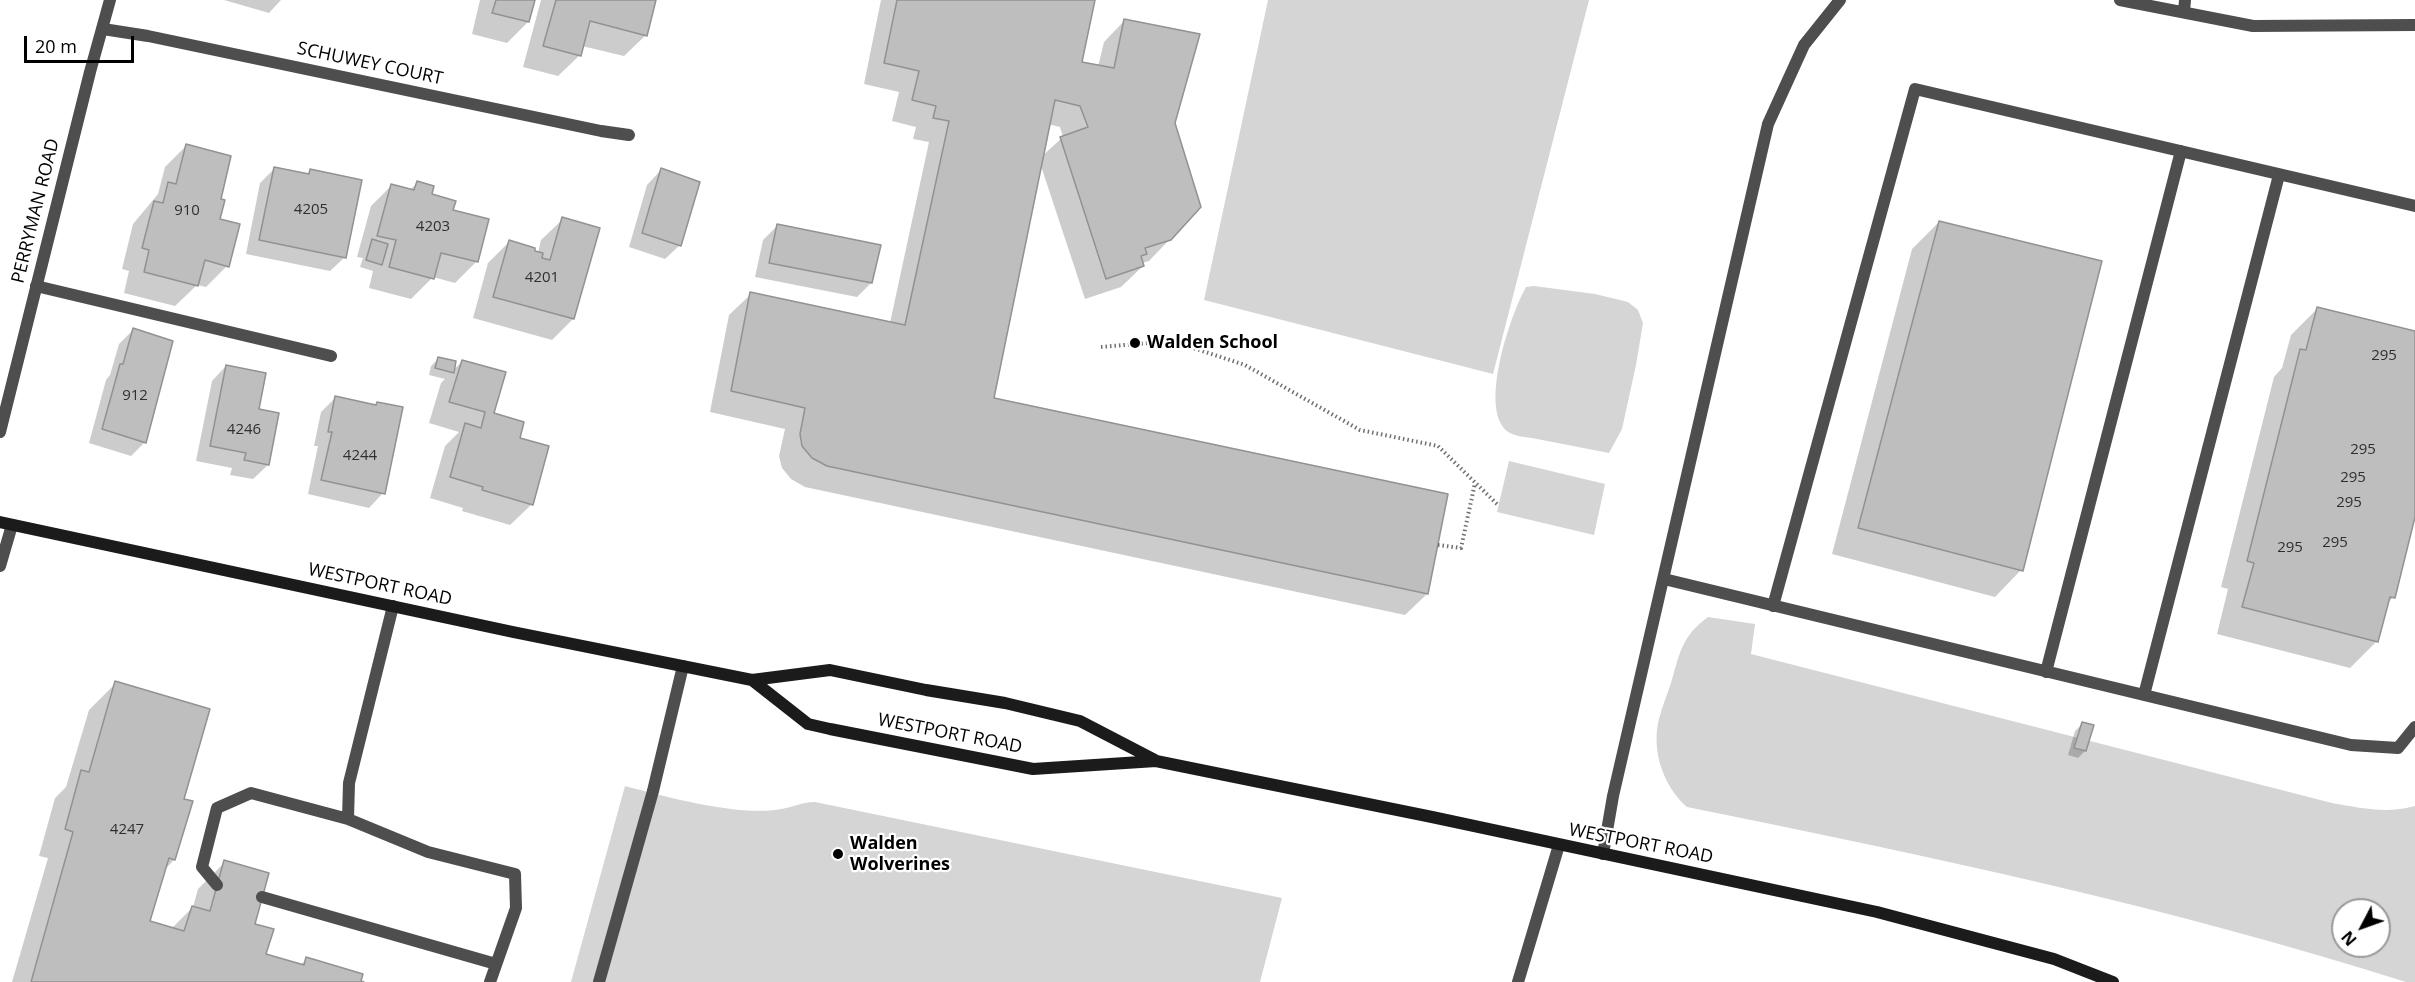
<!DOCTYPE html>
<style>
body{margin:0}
#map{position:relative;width:2415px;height:982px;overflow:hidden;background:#fff;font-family:"Open Sans",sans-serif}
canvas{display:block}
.north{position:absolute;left:2331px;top:898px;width:60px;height:60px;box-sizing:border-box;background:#fff;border:2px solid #999;border-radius:50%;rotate:229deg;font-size:16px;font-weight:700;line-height:24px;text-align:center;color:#000}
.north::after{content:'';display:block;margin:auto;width:21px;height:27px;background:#000;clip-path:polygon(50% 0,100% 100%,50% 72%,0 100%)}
.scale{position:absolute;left:24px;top:36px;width:110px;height:27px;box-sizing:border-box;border:3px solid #000;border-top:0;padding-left:8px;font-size:18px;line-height:21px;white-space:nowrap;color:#000;-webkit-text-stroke:4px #fff;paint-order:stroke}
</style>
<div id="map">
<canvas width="2415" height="982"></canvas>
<div class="north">N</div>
<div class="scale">20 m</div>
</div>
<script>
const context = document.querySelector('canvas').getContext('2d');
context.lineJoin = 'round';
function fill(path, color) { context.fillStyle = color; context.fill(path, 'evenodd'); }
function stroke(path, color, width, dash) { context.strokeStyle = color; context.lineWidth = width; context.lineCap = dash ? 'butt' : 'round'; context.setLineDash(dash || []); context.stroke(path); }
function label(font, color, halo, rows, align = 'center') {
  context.font = font + ' "Open Sans",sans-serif'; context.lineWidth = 4.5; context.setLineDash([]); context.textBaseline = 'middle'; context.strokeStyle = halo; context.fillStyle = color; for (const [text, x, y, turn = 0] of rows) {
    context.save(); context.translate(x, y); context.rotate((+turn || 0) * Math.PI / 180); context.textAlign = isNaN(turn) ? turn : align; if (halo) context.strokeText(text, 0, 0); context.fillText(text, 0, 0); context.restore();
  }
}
fill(new Path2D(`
 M1268 0H1589L1493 374 1204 300Z
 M1534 286 1595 294 1628 302 1638 310 1643 323 1636 365 1622 429 1609 453C1585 448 1561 444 1537 439 1528 437 1517 437 1510 433 1476 414 1511 313 1526 287Z
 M1509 461 1605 484 1594 535 1497 512Z
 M1708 617 1755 624 1751 654 2332 803C2361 808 2386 814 2415 806V982H2406C2170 907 1930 856 1687 807 1663 786 1651 750 1659 719 1662 707 1667 695 1671 683 1680 653 1681 637 1708 617ZM2343 910H2379V946H2343Z
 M625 786C667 797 733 815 775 810 789 809 801 802 815 802L1282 898 1260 982H571Z`), '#d5d5d5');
fill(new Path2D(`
 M224 0H281L269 13Z
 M480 0H533L528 22 507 43 472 34Z
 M541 0H655L646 35 624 56 582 46 580 55 558 76 523 67Z
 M881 0H1093L1081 63 1098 67 1104 42 1125 20 1173 123 1170 239 1149 261 1142 263 1143 266 1121 287 1085 299 1040 163 992 399 1427 594 1405 615 805 487 791 479 782 468 779 456 785 429 710 412 729 315 751 294 890 323 929 142 913 139 916 127 892 121 899 92 864 84ZM1048 124 1060 127 1063 137 1041 157Z
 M186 146 219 200 218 220 227 266 206 287 197 285 175 306 124 293 129 271 122 269 133 224 158 194 165 167Z
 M274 169 306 175 310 171 345 257 330 271 246 254 260 183Z
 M661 170 680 245 665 259 629 247 647 185Z
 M417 183 451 211 487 220 476 262 455 283 433 277 411 299 369 288 373 271 360 267 363 258 357 257 371 206 392 185 410 190Z
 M563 219 573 319 552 340 473 318 488 263 509 242 538 253 541 240Z
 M1939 222 2021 570 1995 597 1832 554 1912 249Z
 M777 226 871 283 857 297 755 277 763 240Z
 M2318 308 2415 333V511L2393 597 2387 604 2377 641 2350 668 2217 634 2228 589 2221 587 2274 377 2282 368 2291 335Z
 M133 330 145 442 131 456 89 443 106 380 110 375 119 344Z
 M438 359 453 370 462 362 492 414 532 504 510 525 462 511 463 508 430 498 445 446 459 432 429 423 441 383 445 379 429 375 431 366Z
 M226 366 257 410 268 465 253 479 230 475 232 468 196 461 212 381Z
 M336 397 375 406 377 404 383 493 369 508 308 494 318 446H314L321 412Z
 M116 683 182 800 174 860 164 870 148 922 171 929 193 907 198 889 225 862 265 955 300 965 307 959 359 982H12L48 858 39 856 55 798 66 787 89 710Z
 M2082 724 2085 751 2078 758 2068 755 2075 731Z`), '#0003');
const building = new Path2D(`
 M496 0H535L529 22 492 13Z
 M556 0H656L647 36 590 21 581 56 543 46Z
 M897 0H1095L1082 62 1114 68 1124 19 1200 34 1175 123 1201 207 1171 240 1145 248 1147 254 1141 256 1144 266 1106 279 1060 137 1088 127 1080 106 1055 100 994 398 1448 494 1428 594 827 466 812 458 802 446 800 434 805 408 731 391 750 292 905 325 949 121 933 118 936 106 912 100 919 71 884 63Z
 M186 144 231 156 221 199 225 200 220 219 240 224 229 267 205 260 198 286 144 272 149 250 142 248 154 201 163 203 168 182 176 184Z
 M274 167 309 174 310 169 362 180 346 258 259 240Z
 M661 168 700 182 681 246 642 233Z
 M417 181 434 186 432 194 456 201 453 210 489 219 478 262 441 253 434 279 389 267 396 240 377 236 391 184 414 190Z
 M562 217 600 228 574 319 493 297 509 240 535 248V251L543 253 542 258 550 260Z
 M1939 221 2102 261 2023 571 1858 528Z
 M777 224 881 245 872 283 769 263Z
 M372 239 388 244 382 265 366 260Z
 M2317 307 2415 331V517L2395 598 2390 597 2378 642 2242 607 2254 563 2247 561 2300 349 2306 350Z
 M133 328 173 341 146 443 102 429 120 364H123Z
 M438 357 456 361 454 373 435 368Z
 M462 360 506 372 494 413 524 422 520 438 549 446 533 505 482 490 483 487 450 477 465 423 481 428 485 412 449 402Z
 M226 365 266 373 259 409 279 413 269 465 244 460 246 453 210 446Z
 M335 396 376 405 377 402 403 407 385 494 321 480 332 432H328Z
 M115 681 210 709 184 799 193 801 175 860 169 858 150 921 184 931 192 906 210 911 224 860 269 873 255 924 274 929 266 954 304 965 306 957 363 974 361 981 364 982H31L73 832 65 829 81 770 89 772Z
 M2082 722 2094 725 2086 751 2074 748Z`);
fill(building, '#bebebe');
stroke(building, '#929292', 1.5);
stroke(new Path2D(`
 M1101 347 1172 341 1245 365 1360 430 1438 446 1498 505
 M1438 545 1461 548 1475 483`), '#707070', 4, [1.5, 3]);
stroke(new Path2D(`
 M2120 0 2253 26 2415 25
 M2184 12 2185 0
 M36 286 331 356
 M0 566 12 525
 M1664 579 2351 745 2398 748 2415 727
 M393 606 349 783 348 819 428 852 515 874 516 908 490 982
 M1773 606 1915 89 2415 206
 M2046 672 2181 151
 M2144 695 2279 175
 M1603 854 1613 796 1768 124 1804 45 1840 0
 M217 885 202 867 217 808 251 793 348 819
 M262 897 496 964
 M599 982 653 791 683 666`), '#4e4e4e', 12);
stroke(new Path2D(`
 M103 29 148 36 601 131 629 135
 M0 432 90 72 110 0
 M1518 982 1559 845`), '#4e4e4e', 12);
stroke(new Path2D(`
 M0 522 513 632 752 680 830 670 926 690 1005 703 1080 721 1155 760
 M752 680 808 724 830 729 1033 769 1156 761 1432 817 1877 912 2054 959 2113 982`), '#1b1b1b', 12);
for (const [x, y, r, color] of [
 [1135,343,6,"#000"],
 [838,854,6,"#000"]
]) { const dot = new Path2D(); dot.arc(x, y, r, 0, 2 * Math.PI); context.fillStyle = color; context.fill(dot); stroke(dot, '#fff', 2); }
label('15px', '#303030', null, [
 ["4205",311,210],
 ["910",187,211],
 ["4203",433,227],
 ["4201",542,278],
 ["295",2384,356],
 ["912",135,396],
 ["4246",244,430],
 ["295",2363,450],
 ["4244",360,456],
 ["295",2353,478],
 ["295",2349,503],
 ["295",2335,543],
 ["295",2290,548],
 ["4247",127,830]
]);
label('18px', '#000', '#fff', [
 ["SCHUWEY COURT",370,64,12],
 ["PERRYMAN ROAD",36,211,-76],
 ["WESTPORT ROAD",380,585,12],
 ["WESTPORT ROAD",950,734,11],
 ["WESTPORT ROAD",1641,844,11]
]);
label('bold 18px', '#000', '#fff', [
 ["Walden School",1147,343],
 ["Walden",850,844],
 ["Wolverines",850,865]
], 'left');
</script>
